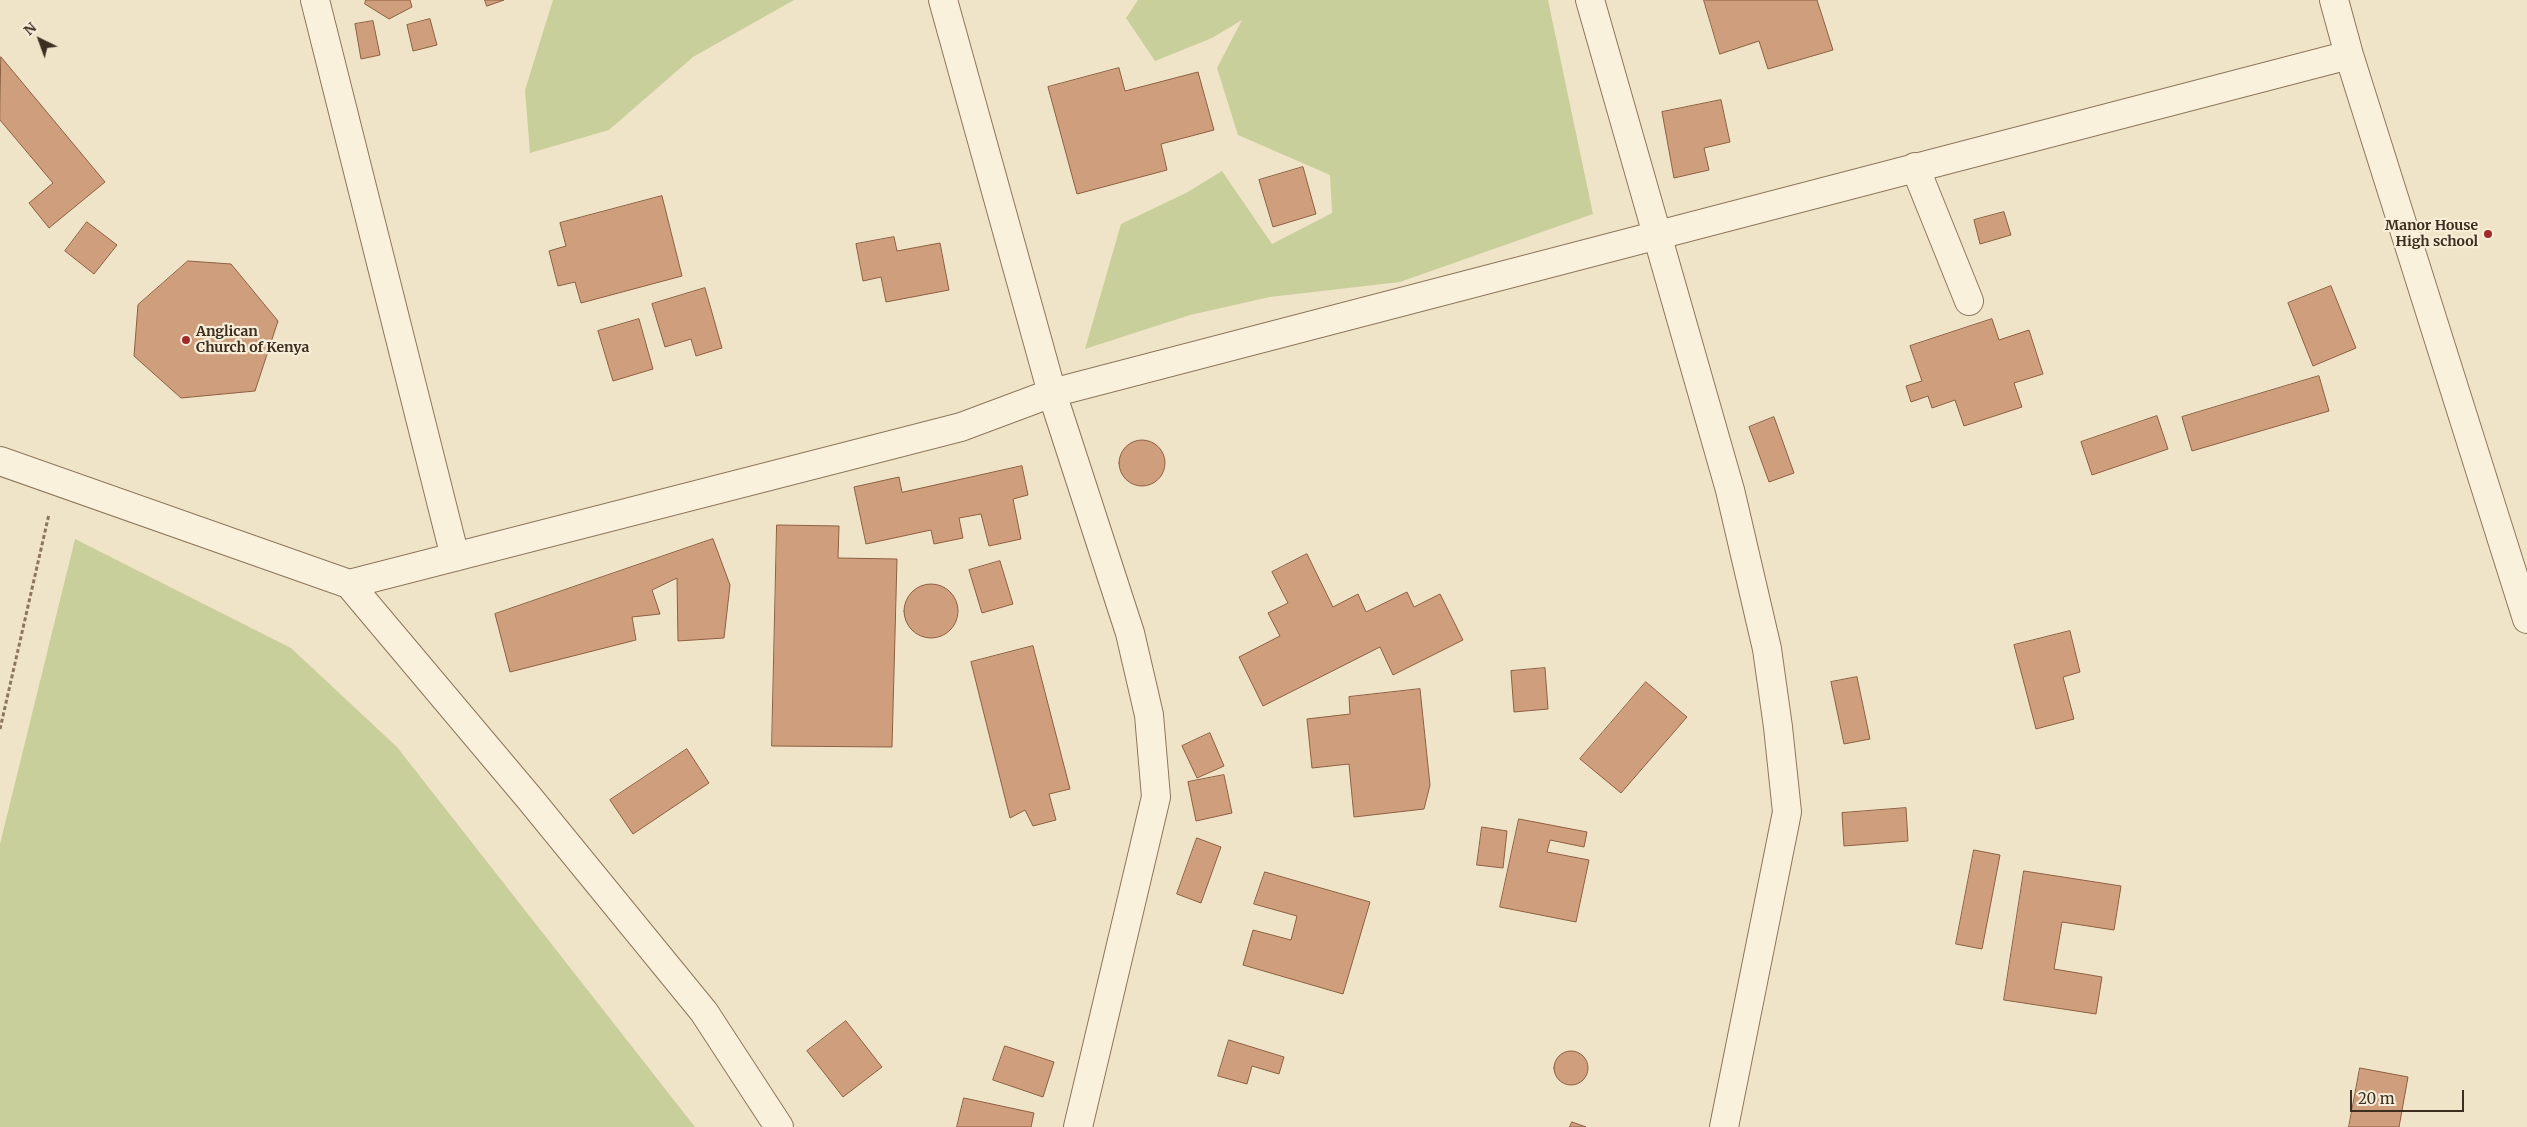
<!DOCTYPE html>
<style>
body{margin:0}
#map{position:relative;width:2527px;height:1127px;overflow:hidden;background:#f0e4c8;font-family:Merriweather,serif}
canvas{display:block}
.north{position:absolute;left:15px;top:15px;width:50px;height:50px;-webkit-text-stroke:4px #f7eed8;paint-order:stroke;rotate:318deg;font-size:14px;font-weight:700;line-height:20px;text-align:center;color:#3d2e20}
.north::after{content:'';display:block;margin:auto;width:18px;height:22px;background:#3d2e20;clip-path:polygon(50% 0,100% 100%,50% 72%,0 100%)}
.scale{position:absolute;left:2350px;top:1090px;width:114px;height:22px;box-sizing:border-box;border:2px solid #3d2e20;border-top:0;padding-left:6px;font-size:15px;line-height:18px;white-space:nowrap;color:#3d2e20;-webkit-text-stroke:4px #f7eed8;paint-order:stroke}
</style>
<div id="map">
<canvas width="2527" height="1127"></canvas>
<div class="north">N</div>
<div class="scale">20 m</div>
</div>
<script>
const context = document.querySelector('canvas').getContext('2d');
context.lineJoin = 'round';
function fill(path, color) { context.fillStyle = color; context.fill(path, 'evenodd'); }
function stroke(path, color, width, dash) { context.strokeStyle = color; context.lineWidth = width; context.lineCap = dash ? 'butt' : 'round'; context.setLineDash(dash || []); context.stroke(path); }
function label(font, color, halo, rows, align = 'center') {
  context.font = font + ' Merriweather,serif'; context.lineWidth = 4.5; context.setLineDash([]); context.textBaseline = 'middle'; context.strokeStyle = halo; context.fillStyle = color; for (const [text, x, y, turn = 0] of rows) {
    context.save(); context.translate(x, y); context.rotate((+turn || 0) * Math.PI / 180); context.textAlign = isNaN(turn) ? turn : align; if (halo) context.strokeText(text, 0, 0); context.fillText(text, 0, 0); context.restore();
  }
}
fill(new Path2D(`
 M553 0H794L693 57 609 130 530 153 525 90Z
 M1138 0H1548L1593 214 1400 282 1270 297 1190 315 1085 349 1121 224 1186 193 1222 171 1272 244 1332 213 1330 175 1238 135 1217 68 1242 20 1212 38 1155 61 1126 18Z
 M75 539 291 648 397 747 695 1127H0V844Z`), '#c9cf9b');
const building = new Path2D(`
 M366 0H410L412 7 389 19 365 4Z
 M485 0H504L487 6Z
 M1704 0H1817L1833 50 1768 69 1759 41 1720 54Z
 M430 19 437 45 413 51 407 25Z
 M373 21 380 55 361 59 355 24Z
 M1 57 105 182 49 228 29 203 53 183 0 120Z
 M1119 68 1125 91 1198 72 1214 130 1161 144 1167 170 1077 194 1048 87Z
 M1721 100 1730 142 1704 148 1709 170 1674 178 1662 112Z
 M1303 167 1316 214 1273 227 1259 180Z
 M662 196 682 276 581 303 575 282 558 286 549 251 566 246 560 223Z
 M2004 212 2011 235 1980 244 1974 220Z
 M87 222 117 245 94 274 65 251Z
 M894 237 897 251 940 243 949 290 886 302 881 277 863 281 856 244Z
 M188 261 231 264 278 321 255 391 181 398 134 356 138 305Z
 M2331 286 2356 348 2313 366 2288 303Z
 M705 288 722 348 696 356 691 339 665 347 652 304Z
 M639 319 653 369 613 381 598 331Z
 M1992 319 1999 340 2029 330 2043 374 2014 383 2022 407 1964 426 1955 400 1932 408 1928 396 1911 402 1906 386 1922 381 1910 346Z
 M2319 376 2329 411 2192 451 2182 417Z
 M2157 416 2168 449 2092 475 2081 442Z
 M1774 417 1794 473 1769 482 1749 427Z
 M1119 463a23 23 0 1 1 46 0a23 23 0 1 1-46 0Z
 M1022 466 1028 495 1013 499 1021 539 989 546 981 514 959 518 963 538 934 544 931 530 866 544 854 487 899 477 902 492Z
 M777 525 839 526 838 558 897 559 892 747 772 746Z
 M713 539 730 585 724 638 678 641 677 578 652 590 660 614 632 617 636 640 510 672 495 614Z
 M1307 554 1333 607 1358 594 1366 612 1407 592 1414 607 1440 594 1463 640 1393 675 1380 647 1263 706 1239 657 1280 636 1268 613 1288 603 1272 572Z
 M1000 561 1013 604 982 613 969 570Z
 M904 611a27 27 0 1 1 54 0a27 27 0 1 1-54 0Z
 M2070 631 2080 672 2063 677 2074 719 2036 729 2014 645Z
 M1033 646 1070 789 1049 794 1056 820 1033 826 1025 810 1010 818 971 662Z
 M1545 668 1548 709 1514 712 1511 671Z
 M1857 677 1870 739 1844 744 1831 682Z
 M1646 682 1687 717 1621 793 1580 759Z
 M1420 689 1430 785 1424 809 1354 817 1349 764 1312 768 1307 719 1350 714 1349 697Z
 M1210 733 1224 766 1197 778 1182 746Z
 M687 749 709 783 633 834 610 800Z
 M1224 775 1232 813 1196 821 1188 782Z
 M1906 808 1908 841 1844 846 1842 813Z
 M1519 819 1587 832 1584 847 1550 840 1547 852 1589 860 1576 922 1500 907Z
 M1482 827 1507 831 1503 868 1477 865Z
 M1197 838 1221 847 1201 903 1177 894Z
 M1974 850 2000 855 1982 949 1956 944Z
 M2024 871 2121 886 2114 930 2062 922 2054 969 2102 977 2096 1014 2004 1000Z
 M1265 872 1370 902 1343 994 1243 965 1253 930 1291 940 1297 916 1254 904Z
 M846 1021 882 1067 843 1097 807 1051Z
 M1229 1040 1284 1057 1279 1074 1252 1066 1247 1084 1218 1076Z
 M1005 1046 1054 1062 1043 1097 993 1080Z
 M1554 1068a17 17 0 1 1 34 0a17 17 0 1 1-34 0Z
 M2360 1068 2408 1077 2399 1127H2349Z
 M964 1098 1034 1113 1031 1127H957Z
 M1572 1122 1586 1127H1570Z`);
fill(building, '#cf9f7d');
stroke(building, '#8d5f41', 1);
const minor = new Path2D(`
 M315 0 455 557
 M943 0 1052 393 1130 633 1149 715 1156 797 1078 1127
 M1590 0 1730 490 1767 649 1778 727 1787 812 1724 1127
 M2334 0 2349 55
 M1915 167 1969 301
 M0 461 349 584 530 799 704 1012 779 1127
 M349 584 961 427 1052 393 2349 55 2527 619`);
stroke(minor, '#8d765c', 30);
stroke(new Path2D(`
 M0 729 49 514`), '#8d765c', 3, [4, 2.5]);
stroke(minor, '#faf1dc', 28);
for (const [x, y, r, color] of [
 [2488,234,5,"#9e2a2b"],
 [186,340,5,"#9e2a2b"]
]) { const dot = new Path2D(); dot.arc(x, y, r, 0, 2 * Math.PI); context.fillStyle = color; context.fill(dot); stroke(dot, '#f7eed8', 2); }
label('bold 14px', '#3d2e20', '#f7eed8', [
 ["Manor House",2478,226],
 ["High school",2478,242],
 ["Anglican",196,332,"left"],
 ["Church of Kenya",196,348,"left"]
], 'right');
</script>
